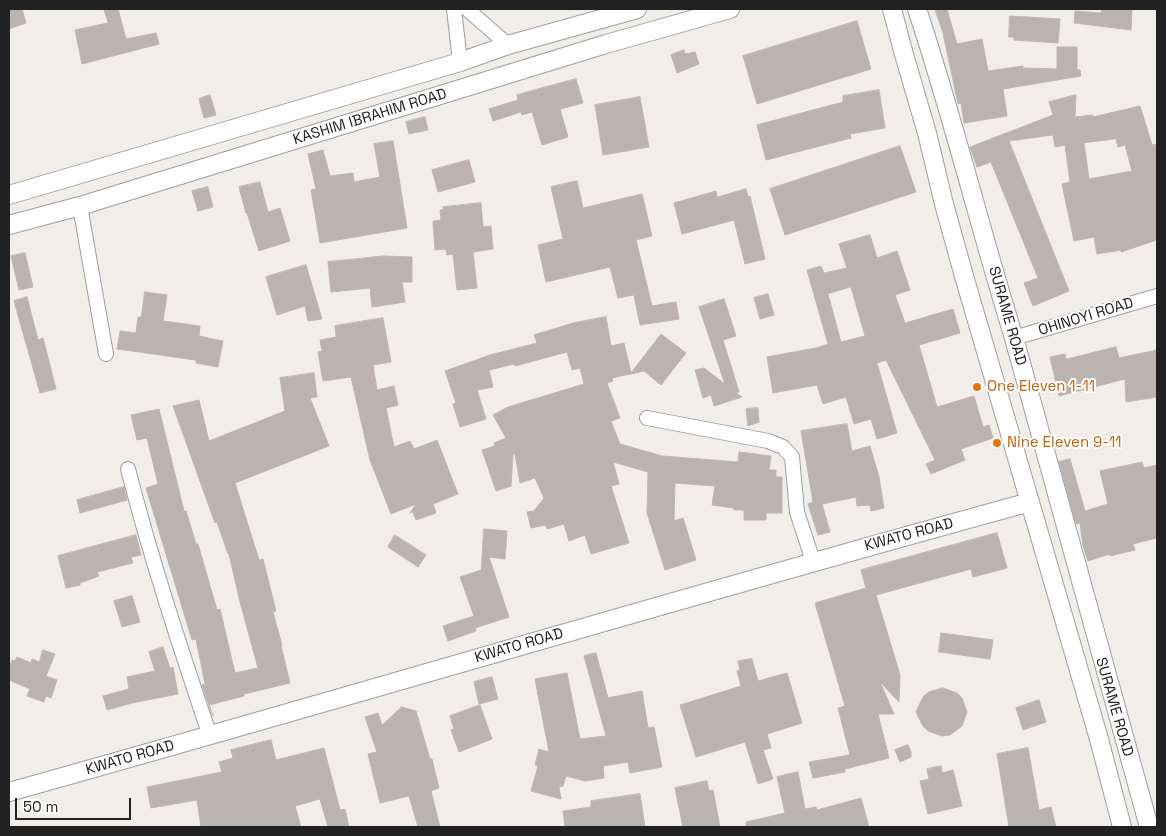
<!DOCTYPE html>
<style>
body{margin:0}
#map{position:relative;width:1166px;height:836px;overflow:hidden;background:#f1eee9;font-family:"Space Grotesk",sans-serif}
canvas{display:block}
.frame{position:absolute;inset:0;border:10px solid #212121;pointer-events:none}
.scale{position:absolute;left:15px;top:798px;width:116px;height:22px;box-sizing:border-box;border:2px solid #212121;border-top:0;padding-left:6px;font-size:15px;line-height:18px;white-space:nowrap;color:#212121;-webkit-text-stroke:4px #fff;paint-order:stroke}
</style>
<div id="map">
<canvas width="1166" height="836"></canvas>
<div class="frame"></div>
<div class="scale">50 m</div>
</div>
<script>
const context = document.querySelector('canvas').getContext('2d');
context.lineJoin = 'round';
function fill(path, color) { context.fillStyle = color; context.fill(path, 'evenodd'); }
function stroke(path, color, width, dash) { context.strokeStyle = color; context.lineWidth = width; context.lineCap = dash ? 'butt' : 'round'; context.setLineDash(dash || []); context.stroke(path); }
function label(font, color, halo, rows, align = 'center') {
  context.font = font + ' "Space Grotesk",sans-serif'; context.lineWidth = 4; context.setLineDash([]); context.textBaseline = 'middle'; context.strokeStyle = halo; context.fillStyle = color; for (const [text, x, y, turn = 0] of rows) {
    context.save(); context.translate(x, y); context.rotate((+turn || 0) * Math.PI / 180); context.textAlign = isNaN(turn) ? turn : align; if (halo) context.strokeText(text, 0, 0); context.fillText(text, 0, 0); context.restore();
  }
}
const building = new Path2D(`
 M9 9H22L26 23 9 29Z
 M104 9H118L126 39 156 33 159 44 82 64 75 30 108 23Z
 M935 9H947L957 44 982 39 988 71 1023 66V68L1057 69V47H1077V70H1080L1081 76 1003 89 1007 116 964 123 961 103 958 104 943 33Z
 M1102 9H1132L1131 30 1074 23 1075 11 1101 13Z
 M1010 16 1060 19 1058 43 1014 40V37H1009Z
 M857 21 871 69 757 104 743 56Z
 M684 50 685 54 695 52 699 64 677 73 671 55Z
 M576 79 583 103 560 109 568 137 542 145 532 112 522 115 521 112 493 121 489 109 518 100 517 95Z
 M879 90 885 128 850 134 851 138 766 160 757 125 843 102V96Z
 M210 95 216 115 204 118 199 99Z
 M1076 95 1075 117 1093 115V117L1140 106 1152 145 1157 144V240L1121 252V250L1097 254 1094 237 1074 241 1062 184 1070 182 1065 145 1055 147 1053 135 1009 141 1069 291 1033 306 1024 283 1038 278 991 162 977 167 970 147 1053 115 1049 102ZM1116 139 1118 147 1125 145 1132 171 1089 179 1084 143Z
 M640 97 649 147 603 155 595 105Z
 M425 117 428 130 409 134 406 122Z
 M393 141 407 228 320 243 311 190 316 189 308 154 323 150 330 176 353 173 354 182 380 177 374 144Z
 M900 146 916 192 785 235 770 189Z
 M469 160 475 182 438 192 432 170Z
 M577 181 583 208 642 194 652 236 636 240 652 306 676 302 679 319 640 325 634 295 618 298 610 267 546 282 538 245 563 239 551 187Z
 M260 182 268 212 280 208 290 241 259 251 247 213H246L239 187Z
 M208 187 213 207 198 211 192 191Z
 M746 189 748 197 750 196 765 259 745 264 734 220 682 234 674 203 716 191 717 197Z
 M481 203 483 227 491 226 493 249 473 252 477 288 457 290 453 254 447 255 446 249 435 250 433 221 441 220 440 210H443V207Z
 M870 235 877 258 897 251 910 290 895 295 905 323 953 309 960 333 919 345 937 407 974 396 983 427 989 425 993 438 961 449 965 460 931 474 926 464 935 460 886 360 877 363 897 433 877 439 871 419 854 424 846 397 823 404 817 385 773 393 767 357 816 348 828 344 807 270 821 266 824 273 847 268 839 244ZM851 287 865 336 841 342 828 294Z
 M25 253 33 287 19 290 11 256Z
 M384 256 412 257V282H402L405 302 372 307 370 288 331 292 328 262Z
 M306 265 322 319 308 321 305 306 277 315 266 277Z
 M145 292 167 295 163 321 200 326 199 336 223 341 218 367 196 363V360L117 349 120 331 136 333 138 317H141Z
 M768 294 774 315 760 319 754 298Z
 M27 297 38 340 43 338 56 389 40 393 14 301Z
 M724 299 736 336 723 340 739 392 736 393 742 397 714 406 711 395 703 398 695 370 704 368 725 384 699 307Z
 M606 317 611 346 624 343 631 373 661 334 686 353 661 385 644 371 612 378 613 381 607 383 620 418 611 421 620 444 662 456 738 462 739 452 771 456 769 470H776V477H782V513H766V520H744V510H734V508L712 505 715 486 675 483 674 521 683 518 696 560 665 570 647 513 648 472 613 462 619 484 611 486 629 543 591 554 585 535 569 541 564 524 547 529 546 525 531 528 527 512 534 511 544 498 535 478 520 483 515 454H513L511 486 496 491 482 450 495 446 494 443 506 438 493 415 508 407 584 384 580 368 572 370 567 352 515 366 514 364 489 370 493 387 477 390 486 419 460 427 453 404 456 403 445 371 490 355 537 343 534 335 573 323Z
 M383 318 391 362 373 365 377 390 394 386 398 405 386 408 394 447 410 441 414 449 437 440 458 494 433 504 436 513 416 520 413 512 410 513 416 504 391 514 370 460 351 377 323 381 318 352 322 351 320 340 336 337 335 326Z
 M1116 347 1119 358 1157 350V397L1126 402 1125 379 1059 396 1050 357 1065 354 1066 359Z
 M314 373 317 397 310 398 329 446 235 483 259 560 263 559 276 611 273 612 282 645 281 646 290 683 244 694V696L209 705 213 716 202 685 205 684 196 639 192 640 146 488 158 484 147 438 137 440 131 415 159 409 184 511H186L196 544H198L217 610 220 609 235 673 258 668 240 602 229 554H228L217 522 215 523 173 406 199 400 209 441 285 411 280 378Z
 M758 408 759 422 748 426 746 409Z
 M847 424 852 451 870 446 879 477 884 508 871 511 870 505 857 506 856 497 822 504 830 532 818 535 808 504 813 502 801 431Z
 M1070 459 1085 511 1108 504 1100 471 1142 462 1144 468 1157 465V538L1133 544 1135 550 1110 556V554L1088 561 1083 546 1080 523 1076 524 1059 462Z
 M124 487 127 500 80 513 77 500Z
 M484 529 507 531 505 559 489 557 509 617 475 628 476 631 448 641 443 626 474 616 460 577 481 570Z
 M997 533 1007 568 973 577 971 569 876 595 900 675 899 702 880 682 894 714H878L889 758 845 769V772L813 778 809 762 850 755 838 708 845 706 815 603 866 588 861 570Z
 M136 535 141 555 131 557 133 563 97 572 99 576 80 583V585L66 588 58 556Z
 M395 535 426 555 418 567 388 547Z
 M132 596 140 622 122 627 114 601Z
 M941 633 993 640 990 659 939 652Z
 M163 647 170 668 173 667 178 694 132 703 107 710 103 696 129 689 127 677 155 671 149 652Z
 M43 650 55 654 46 676 57 680 51 698 46 696 44 702 27 696 30 689 9 680V668L12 660 15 661 17 657 31 663 32 659 39 662Z
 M596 653 608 698 642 691 648 728 654 727 662 767 630 773 628 762 603 766 604 778 585 781 566 776 563 786 559 787 561 799 531 791 538 766 535 765 539 749 549 752 535 679 567 673 580 739 606 736 584 656Z
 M752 659 758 681 787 673 802 723 767 734 771 748 763 750 773 779 758 784 745 742 696 757 680 705 741 686 737 671 740 670 738 661Z
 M492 677 498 699 479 704 474 682Z
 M943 688 957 693 962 698 967 712 962 726 950 735 942 736 928 731 923 726 916 712 923 697 929 692Z
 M1039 700 1046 722 1023 730 1016 708Z
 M480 705 492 739 459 752 451 730 454 729 450 716Z
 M402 707 416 711 430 759H432L439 788 431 791 440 827H418L409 796 380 803 368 754 377 752 365 717 378 713 382 725Z
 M271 740 276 760 324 748 340 810 345 809 349 827H328L320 799 295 806 301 827H201L197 800 151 808 147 787 222 772 219 762 233 758 231 750Z
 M908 745 911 752V757L900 762 895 750Z
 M1028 748 1039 810 1051 807 1056 827H1009L997 754Z
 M941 766 942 773 953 770 962 806 928 814 920 781 929 779 927 769Z
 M798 772 805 809 816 807 817 810 861 798 869 827H746V822L785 813 777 777Z
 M707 781 709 791 713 790 720 827H683L675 788Z
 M640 794 645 827H565L563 811 591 807V801Z`);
fill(building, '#bab3af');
stroke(building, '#c1b5ad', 1);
const minor = new Path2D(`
 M454 9 460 62
 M467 9 508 45
 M80 206 106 354
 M1014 338 1157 296
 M647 418 768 441 783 447 792 457 797 512 813 561
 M128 469C151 559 180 647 210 736`);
const tertiary = new Path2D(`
 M892 9 903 51 927 133 944 204 964 276 1099 739 1122 827
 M917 9C953 117 980 229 1014 338L1149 827
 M9 195 460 62 508 45 637 9
 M9 225 80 206 606 44 730 9
 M9 792C350 697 689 595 1030 502`);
stroke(minor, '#9e9e9e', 16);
stroke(tertiary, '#9e9e9e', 20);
stroke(minor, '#fff', 14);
stroke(tertiary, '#fff', 18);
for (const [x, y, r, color] of [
 [977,387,5,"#e8710a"],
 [997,443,5,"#e8710a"]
]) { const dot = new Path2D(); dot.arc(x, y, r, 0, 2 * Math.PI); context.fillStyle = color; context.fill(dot); stroke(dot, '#fff', 2); }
label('15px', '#212121', '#fff', [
 ["KASHIM IBRAHIM ROAD",370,117,-17],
 ["SURAME ROAD",1007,316,74],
 ["OHINOYI ROAD",1086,317,-17],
 ["KWATO ROAD",909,535,-15],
 ["KWATO ROAD",519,646,-16],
 ["SURAME ROAD",1114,707,74],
 ["KWATO ROAD",130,758,-16]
]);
label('15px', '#c56008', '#fff', [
 ["One Eleven 1-11",987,387],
 ["Nine Eleven 9-11",1007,443]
], 'left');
</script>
